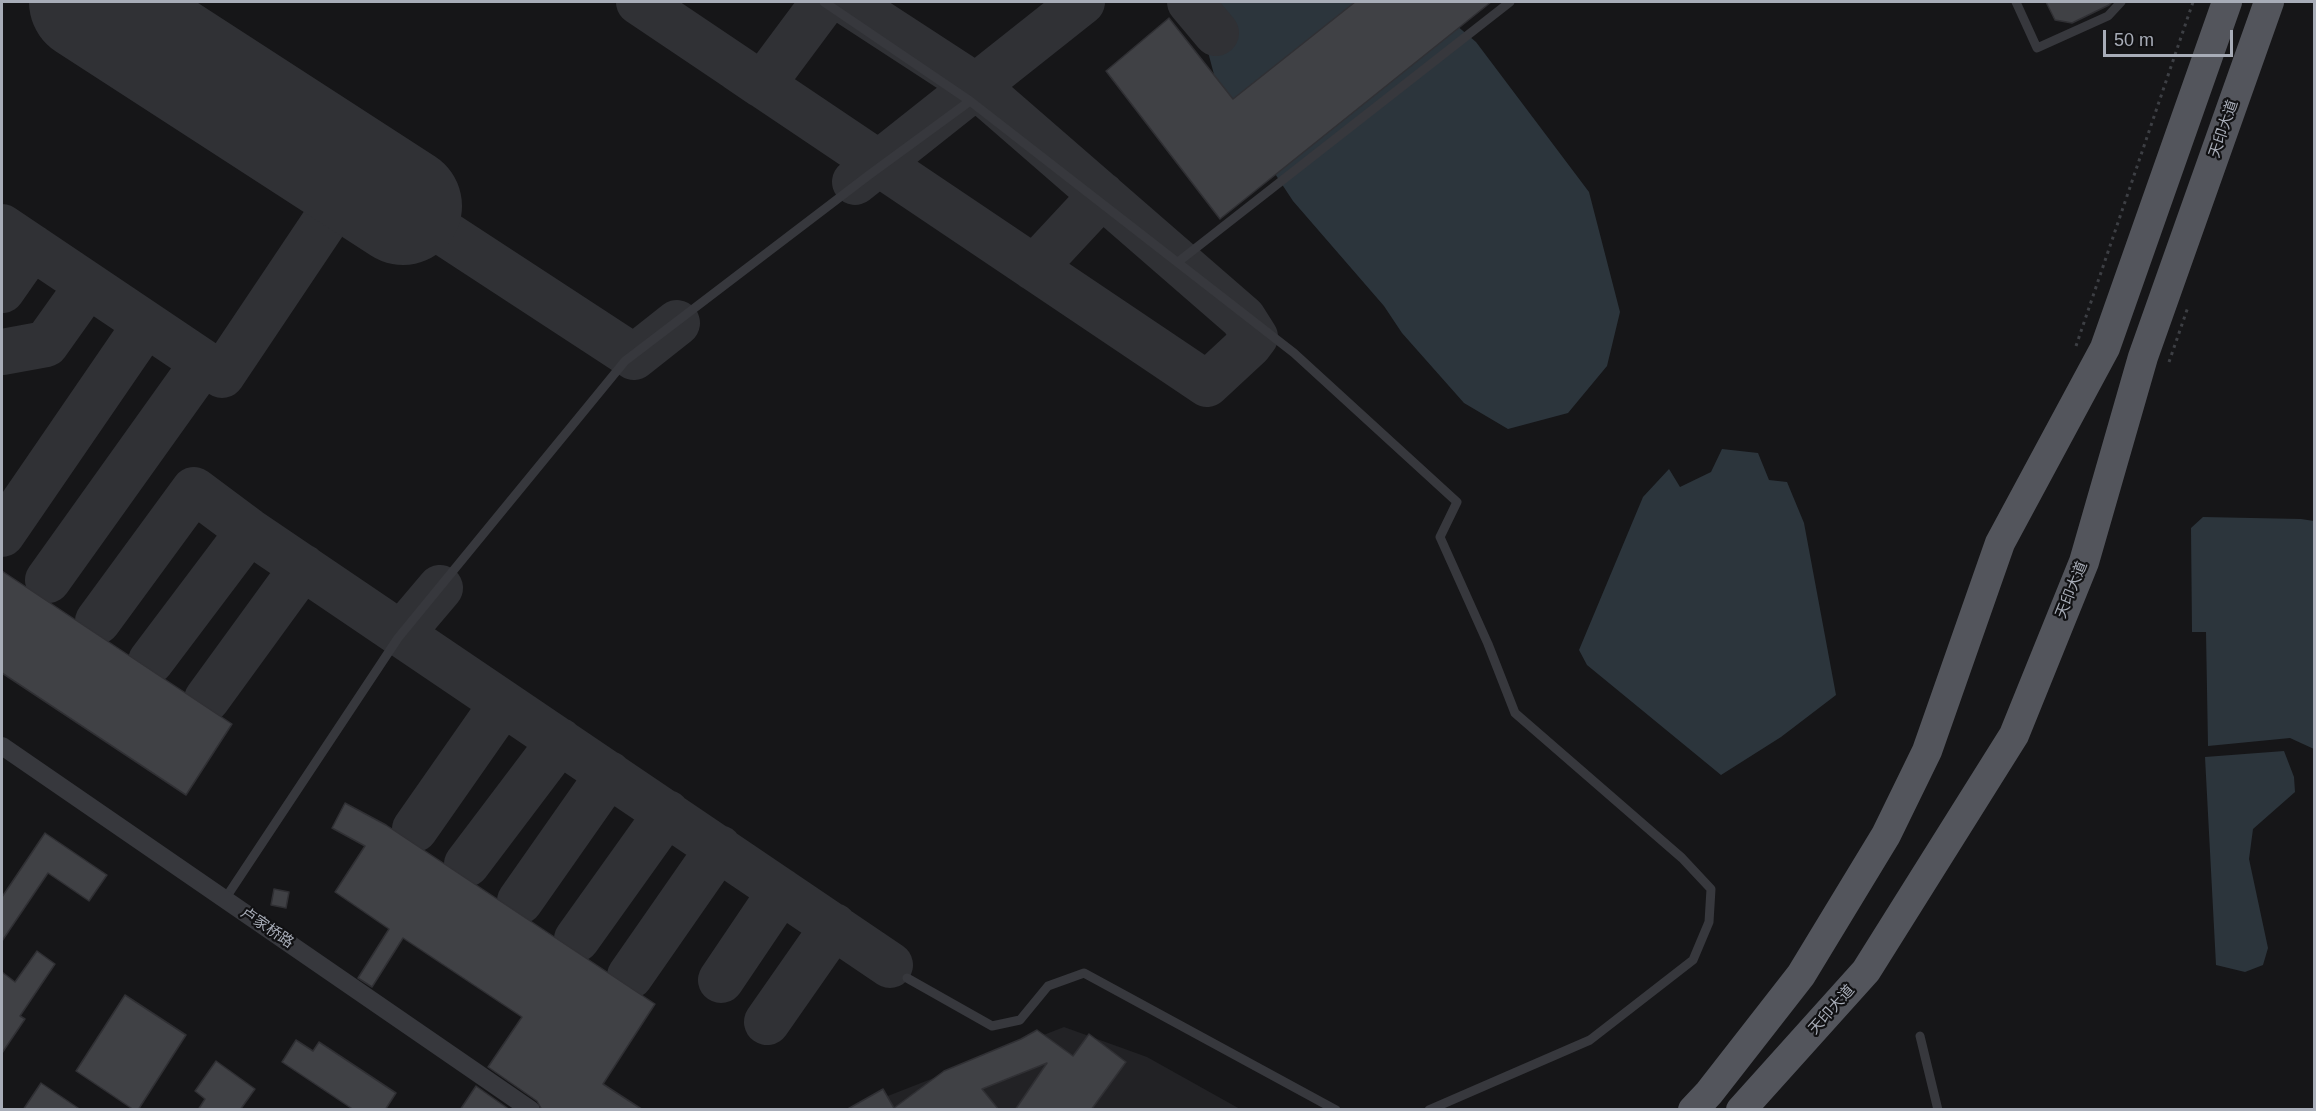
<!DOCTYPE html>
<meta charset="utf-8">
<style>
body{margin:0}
#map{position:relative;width:2316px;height:1111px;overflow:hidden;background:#161618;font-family:Arial,sans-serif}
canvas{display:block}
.frame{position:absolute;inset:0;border:3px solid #a8adb8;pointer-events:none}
.scale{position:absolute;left:2103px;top:30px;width:130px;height:27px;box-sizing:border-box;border:3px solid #a8adb8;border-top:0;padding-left:8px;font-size:18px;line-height:21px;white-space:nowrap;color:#a8adb8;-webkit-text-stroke:4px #111113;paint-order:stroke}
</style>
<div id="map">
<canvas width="2316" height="1111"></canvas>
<div class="frame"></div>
<div class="scale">50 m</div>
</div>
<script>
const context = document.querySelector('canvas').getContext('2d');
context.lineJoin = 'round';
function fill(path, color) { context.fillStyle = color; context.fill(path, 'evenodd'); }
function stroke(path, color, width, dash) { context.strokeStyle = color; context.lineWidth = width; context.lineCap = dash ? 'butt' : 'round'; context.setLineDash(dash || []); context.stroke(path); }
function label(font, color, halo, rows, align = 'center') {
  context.font = font + ' Arial,"Noto Sans SC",sans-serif'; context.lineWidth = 4.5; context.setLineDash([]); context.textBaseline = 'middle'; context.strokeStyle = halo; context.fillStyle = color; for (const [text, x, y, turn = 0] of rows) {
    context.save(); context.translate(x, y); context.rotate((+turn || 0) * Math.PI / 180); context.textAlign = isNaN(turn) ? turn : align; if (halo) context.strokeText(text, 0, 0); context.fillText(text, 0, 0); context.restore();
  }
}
fill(new Path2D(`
 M1064 1027 1147 1057 1240 1109 852 1110Z`), '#222225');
fill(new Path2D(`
 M1212 2H1429L1476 42 1589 192 1620 312 1607 366 1568 413 1508 429 1464 403 1402 333 1384 306 1293 201 1217 86 1202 29Z
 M1722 449 1758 453 1769 480 1787 482 1804 523 1836 695 1781 737 1721 775 1587 665 1579 650 1643 497 1669 469 1680 487 1711 472Z
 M2203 517 2301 519 2314 521V749L2290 738 2208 746 2206 632H2192L2191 528Z
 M2284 751 2294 777 2295 792 2253 829 2249 859 2268 948 2263 965 2245 972 2216 965 2205 757Z`), '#2c353c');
stroke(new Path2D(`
 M639 2 1207 384 1249 345 1255 337 1243 318 976 86 847 2
 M1190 2 1216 33
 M737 68 762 85 823 3 828 2
 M855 182 1082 2
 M403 206 634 357 677 323
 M2 227 222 375 356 175
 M1034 268 1102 195
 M2 290 32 247
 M2 352 46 344 88 285
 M2 534 146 324
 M48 580 203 363
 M98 621 194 490 249 531 401 634 440 588
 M401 634 890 965
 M151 661 249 531
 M207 699 303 567
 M415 829 503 703
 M467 864 560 741
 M520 901 609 774
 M577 939 667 813
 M630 976 719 848
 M721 980 781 891
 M767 1022 834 926`), '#303135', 46);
stroke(new Path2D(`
 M88 2 403 206`), '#303135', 118);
const building = new Path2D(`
 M1355 2H1491L1220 219 1106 71 1169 18 1233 99Z
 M2046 2H2112L2109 5 2072 23 2055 20Z
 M2 571 232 724 186 795 2 673Z
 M345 803 386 825 655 1004 603 1084 643 1110H542L537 1101 488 1067 522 1017 403 938 372 987 358 978 389 929 335 892 365 846 332 828Z
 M45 833 107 875 89 901 48 873 2 941V897Z
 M274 889 289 892 286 908 271 905Z
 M37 951 55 964 20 1016 25 1019 2 1053V972L15 982Z
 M125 995 186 1035 138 1110H134L76 1071Z
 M1037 1030 1073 1056 1089 1034 1126 1062 1091 1110H1015L1047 1063 982 1089 999 1110H846L883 1089 894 1108 944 1071 1021 1039Z
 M296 1040 313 1051 319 1042 396 1093 385 1110H354L282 1062Z
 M216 1061 255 1089 240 1110H198L205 1099 195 1091Z
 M41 1083 81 1110H23Z
 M476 1086 510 1110H460Z`);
fill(building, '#404145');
stroke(building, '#303034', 1.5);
stroke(new Path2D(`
 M2076 346 2193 2
 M2169 362 2188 307`), '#3d3f44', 3, [3, 4.5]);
stroke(new Path2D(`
 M824 2 970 101
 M2016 2 2037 48 2108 16 2121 2
 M1178 262 1510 2
 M225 899 398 638 625 361 869 175 970 101 1294 353 1457 502 1440 537 1488 644 1515 713 1682 858 1711 889 1709 922 1693 960 1590 1040 1429 1110
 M907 978 992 1026 1020 1020 1048 986 1084 973 1336 1110
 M1920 1036 1938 1110`), '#37383d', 9);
stroke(new Path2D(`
 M2 746 531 1110`), '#37383d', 18);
stroke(new Path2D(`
 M1693 1110 1709 1093 1801 975 1886 835 1927 751 2000 543 2105 348 2227 2
 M1741 1110 1866 971 2014 735 2084 562 2143 357 2269 2`), '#53555c', 30);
label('15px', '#a8adb8', '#111113', [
 ["天印大道",2224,129,-71],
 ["天印大道",2072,590,-68],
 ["卢家桥路",267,928,34],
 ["天印大道",1832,1010,-48]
]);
</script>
